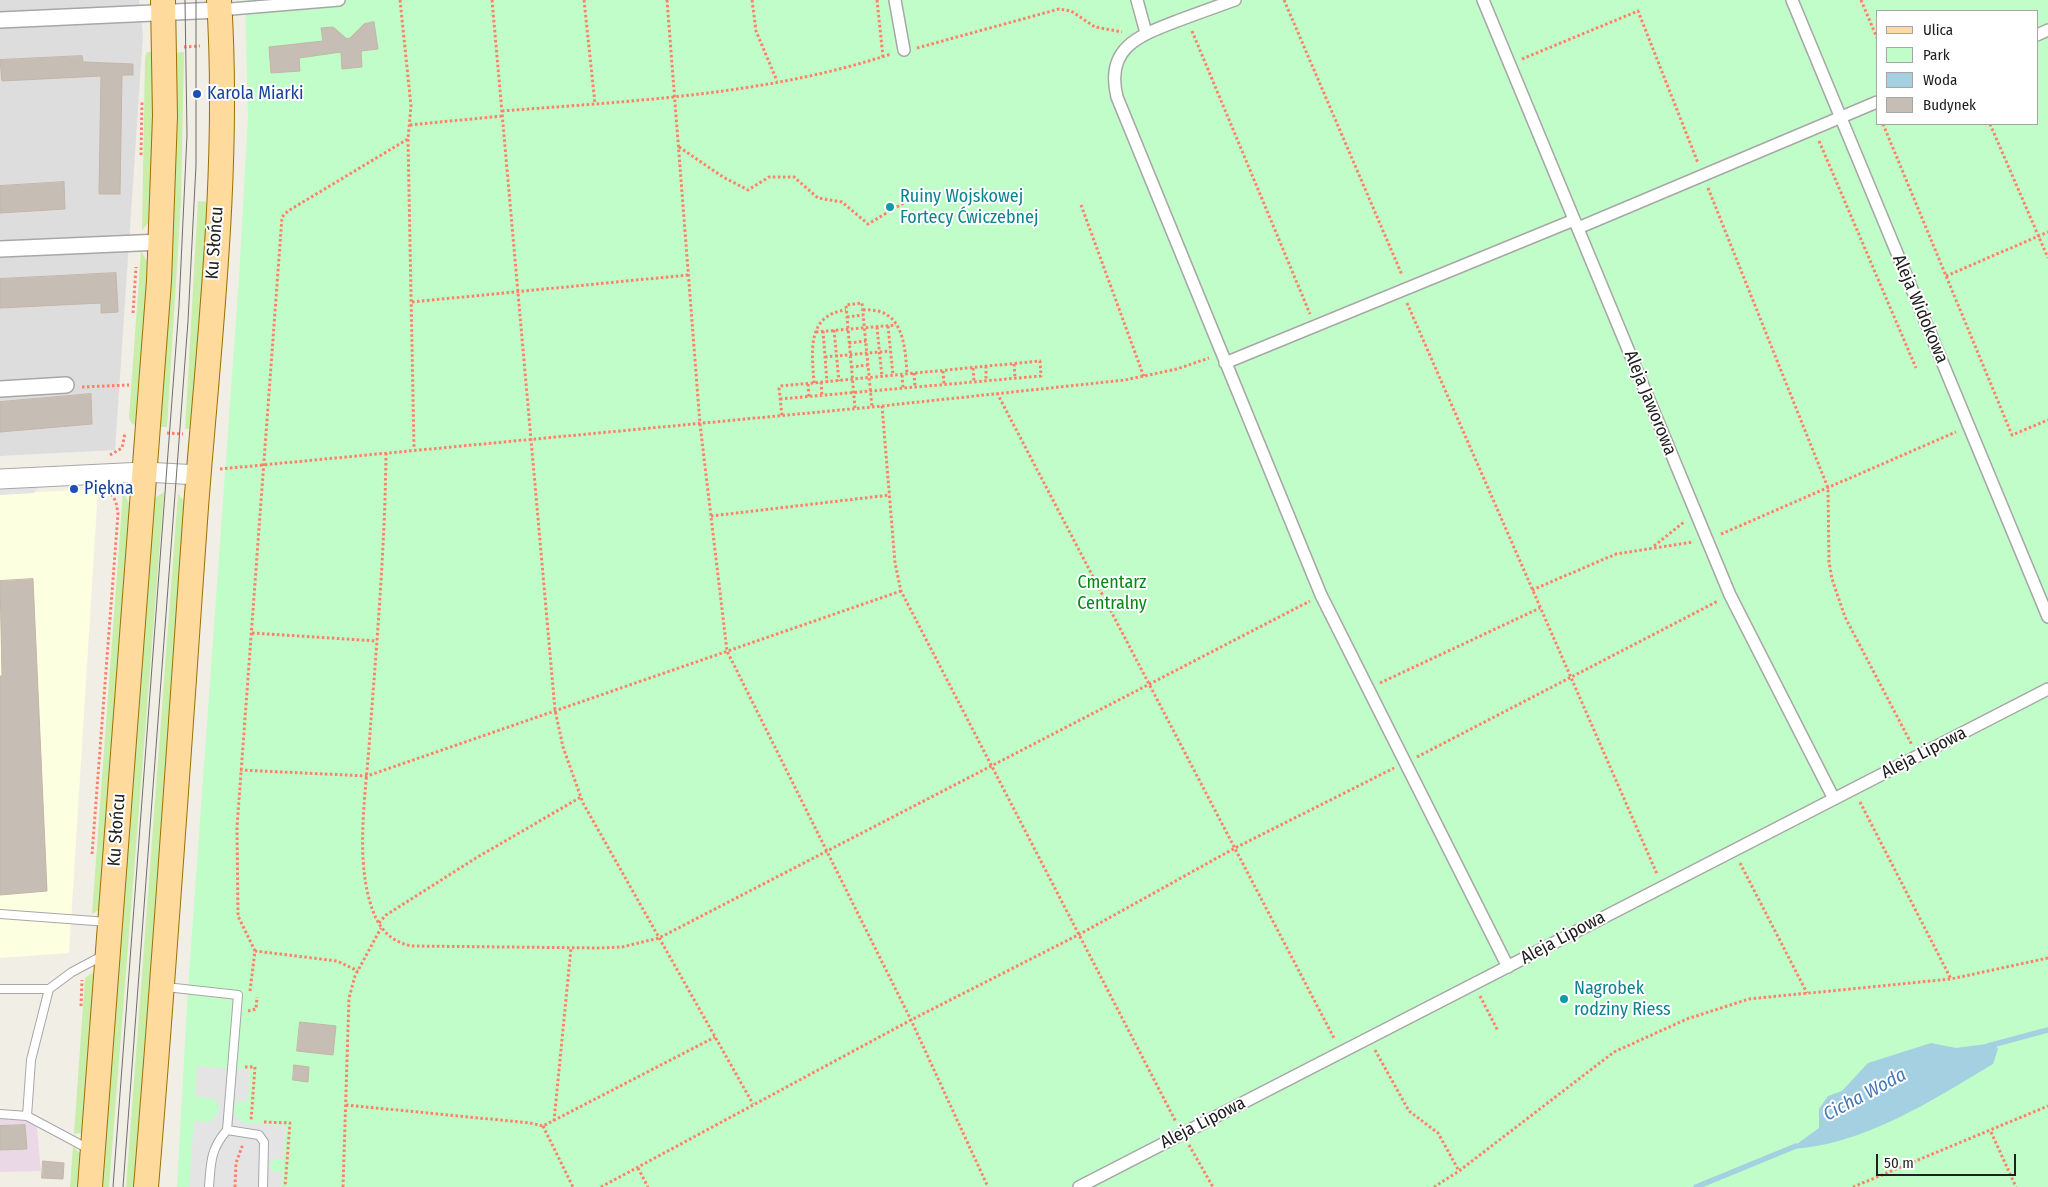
<!DOCTYPE html>
<meta charset="utf-8">
<style>
body{margin:0}
#map{position:relative;width:2048px;height:1187px;overflow:hidden;background:#f1eee6;font-family:"Fira Sans Condensed",sans-serif}
canvas{display:block}
.legend{position:absolute;left:1876px;top:10px;width:162px;height:115px;box-sizing:border-box;background:#fff;border:1px solid #a6a6a6;margin:0;padding:6px 9px;list-style:none;font-size:15px;color:#202020}
.legend li{display:flex;align-items:center;gap:10px;height:25px}
.legend b{width:25px;border:1px solid #a6a6a6}
.scale{position:absolute;left:1876px;top:1154px;width:140px;height:22px;box-sizing:border-box;border:2px solid #202020;border-top:0;padding-left:6px;font-size:15px;line-height:18px;white-space:nowrap;color:#202020;-webkit-text-stroke:4px #fff;paint-order:stroke}
</style>
<div id="map">
<canvas width="2048" height="1187"></canvas>
<ul class="legend">
<li><b style="height:6px;background:#ffda9d"></b>Ulica</li>
<li><b style="height:14px;background:#c1fdc9"></b>Park</li>
<li><b style="height:14px;background:#a4d0e1"></b>Woda</li>
<li><b style="height:14px;background:#c6beb5"></b>Budynek</li>
</ul>
<div class="scale">50 m</div>
</div>
<script>
const context = document.querySelector('canvas').getContext('2d');
context.lineJoin = 'round';
function fill(path, color) { context.fillStyle = color; context.fill(path, 'evenodd'); }
function stroke(path, color, width, dash) { context.strokeStyle = color; context.lineWidth = width; context.lineCap = dash ? 'butt' : 'round'; context.setLineDash(dash || []); context.stroke(path); }
function label(font, color, halo, rows, align = 'center') {
  context.font = font + ' "Fira Sans Condensed",sans-serif'; context.lineWidth = 4; context.setLineDash([]); context.textBaseline = 'middle'; context.strokeStyle = halo; context.fillStyle = color; for (const [text, x, y, turn = 0] of rows) {
    context.save(); context.translate(x, y); context.rotate((+turn || 0) * Math.PI / 180); context.textAlign = isNaN(turn) ? turn : align; if (halo) context.strokeText(text, 0, 0); context.fillText(text, 0, 0); context.restore();
  }
}
fill(new Path2D(`
 M0 0H139L143 35 115 450 0 456Z`), '#dedddd');
fill(new Path2D(`
 M36 1118 41 1171 0 1172V1119Z`), '#ebd8e6');
fill(new Path2D(`
 M98 489 69 953 0 958V494Z`), '#fdffe1');
fill(new Path2D(`
 M147 52H155L151 220 142 230 145 58Z
 M184 52 181 201 167 427H156L173 53Z
 M198 201 208 202 194 429H185Z
 M141 251 149 265 139 426 132 424 129 418Z
 M123 492 132 509 102 908 92 914Z
 M164 492 109 1187H99L150 508 155 498Z
 M178 494 187 504 137 1187H126Z
 M92 973 96 974 85 1132 74 1134 85 978Z
 M73 1146 83 1156 82 1187H70Z`), '#c8eea9');
fill(new Path2D(`
 M245 0H2048V1187H177L188 988 239 278 248 117ZM1877 11H2037V124H1877Z`), '#c1fdc9');
fill(new Path2D(`
 M40 485 34 493 0 495V487Z
 M197 1066 250 1070 248 1101 236 1102 233 1111 237 1118 244 1123 286 1125 283 1159H275L269 1165 273 1172H282L281 1187H189L194 1121 209 1122 217 1115 219 1105 215 1099 195 1096Z`), '#e4e4e4');
fill(new Path2D(`
 M1931 1043 1956 1048 1994 1043 1998 1049 1993 1064C1933 1100 1862 1146 1790 1149L1819 1128V1109L1828 1096 1842 1091 1868 1063Z`), '#a4d0e1');
stroke(new Path2D(`
 M1988 1046 2048 1030
 M1696 1187 1796 1146`), '#a4d0e1', 5.5);
const building = new Path2D(`
 M374 22 378 49 361 51 362 67 342 69 341 52 299 58 300 71 271 73 269 47 323 41 321 28 333 27 347 39 350 38 364 24Z
 M82 56 83 62 133 64V75H122L120 194H99L101 76 2 81 0 60Z
 M64 182 65 209 0 213V186Z
 M116 273 118 312 101 313V303L0 308V279Z
 M91 394 92 424 0 432V402Z
 M33 579 47 891 0 895V676H2L0 581Z
 M300 1022 336 1026 333 1055 297 1051Z
 M294 1065 309 1067 308 1082 293 1080Z
 M25 1125 27 1149 0 1150V1126Z
 M43 1161 64 1163 63 1179 42 1178Z`);
fill(building, '#c6beb5');
stroke(building, '#c4b5a7', 1);
const service = new Path2D(`
 M0 914 108 922
 M166 987 238 995 227 1130
 M0 989H49
 M0 1114 27 1116 85 1147 88 1151
 M27 1116 31 1060 49 989 72 972 104 955
 M209 1187C211 1162 210 1150 227 1130L259 1135 264 1142 263 1187`);
const pedestrian = new Path2D(`
 M895 0 904 50
 M1137 0 1146 33
 M1235 0C1215 7 1196 14 1177 21 1138 36 1105 48 1117 97L1321 595 1508 967
 M1483 0 1730 595 1834 799
 M1792 0 2048 617
 M219 10 339 0
 M2037 35 2048 30
 M1578 228 1877 102
 M1225 363 1574 220
 M1079 1187 2048 689`);
const minor = new Path2D(`
 M0 20 219 10
 M0 249 161 242
 M0 389 66 385`);
const tertiary = new Path2D(`
 M0 479 144 472 199 475`);
const primary = new Path2D(`
 M90 1187 159 281 165 116 163 0
 M146 1187C165 961 180 734 196 507 209 340 230 168 219 0`);
stroke(service, '#a7a7a7', 10);
stroke(pedestrian, '#a7a7a7', 14);
stroke(minor, '#a7a7a7', 18);
stroke(tertiary, '#a7a7a7', 21);
stroke(primary, '#9c7000', 26);
stroke(new Path2D(`
 M400 0 411 106 408 139 414 449
 M492 0 555 710 563 747 583 803 753 1104
 M584 0 595 104
 M667 0 700 424 727 651 911 1020 988 1187
 M752 0 756 31 777 81
 M877 0 883 57
 M1284 0 1402 275
 M1861 0 1877 38
 M1192 31 1310 314
 M184 47 200 46
 M917 48 1059 9 1071 11 1095 27 1122 32
 M1522 59 1638 11 1698 163
 M502 111C631 101 767 95 891 54
 M1883 124 2012 435 2048 420
 M1990 124 2048 258
 M410 125 502 116
 M1819 141 1916 368
 M679 147 723 177 748 190 769 177H794L818 198 842 202 868 224 912 198
 M141 155 142 101
 M1708 188 1828 488 1829 562 1832 579 1845 617 1912 745
 M1081 205 1144 377
 M1946 276 2048 232
 M412 302 688 275
 M1407 303 1657 874
 M863 310C903 307 905 344 907 374
 M133 313 136 267
 M847 317 863 315
 M888 326 893 375
 M877 327 882 377
 M834 330 839 381
 M823 331 827 382
 M816 332 896 325
 M849 343 866 341
 M825 357 890 351
 M1014 364 1015 378
 M986 366V380
 M851 367 868 365
 M973 368 974 382
 M943 371 944 384
 M914 373 915 387
 M902 375 903 388
 M821 382 822 396
 M814 383C812 352 806 315 846 310
 M808 384 809 397
 M82 387 129 385
 M997 393 1335 1040
 M780 399 1041 376 1040 361 781 386 779 388 782 416
 M882 406 895 563 901 591 1176 1122
 M855 408 846 305 862 303 872 407
 M167 433 183 434
 M386 453C385 546 377 640 370 733 367 785 355 852 370 902 377 926 387 940 411 946L600 948 622 947 659 938 1310 601
 M110 455 122 448 125 433
 M220 469 872 407 1125 380 1177 369 1209 358
 M711 516 890 495
 M1721 534 1956 432
 M1654 546 1684 522
 M1532 590 1616 554 1693 542
 M252 633 377 641
 M1380 683 1540 608
 M1417 757 1718 601
 M240 770 367 776 901 591
 M1860 802 1951 979
 M92 854 118 514 116 502 110 491
 M1740 863 1807 993
 M379 923 386 915 476 858 581 797
 M255 951 238 916 237 827 282 217 288 211 408 139
 M250 991 255 951 337 961 358 971
 M1480 996 1498 1031
 M81 1006 82 980
 M248 1011 256 1009 257 997
 M1375 1050 1409 1111 1438 1133 1459 1171
 M245 1067H255L251 1121
 M346 1105 530 1123 543 1126 715 1037
 M554 1121 571 948
 M264 1122 290 1123 285 1187
 M543 1126 573 1187
 M1991 1132 2016 1187
 M1189 1145 1213 1187
 M638 1168 648 1187
 M235 1187 236 1163 243 1144
 M343 1187 349 998 355 976 381 928
 M601 1187 911 1020 1080 934 1235 848 1394 768
 M1434 1187 1459 1171 1614 1052 1687 1019 1749 999 1951 979 2048 958
 M1853 1187 2048 1106`), '#ff8069', 3, [2.5, 2.5]);
stroke(service, '#fff', 8);
stroke(pedestrian, '#fff', 11);
stroke(minor, '#fff', 15);
stroke(tertiary, '#fff', 19);
stroke(primary, '#ffda9d', 24);
stroke(new Path2D(`
 M113 1187 179 306 187 135 185 0
 M123 1187 188 321 196 165V0`), '#6e6e6e', 1);
for (const [x, y, r, color] of [
 [197,94,5,"#1a4fb4"],
 [890,207,5,"#0f9aa8"],
 [74,489,5,"#1a4fb4"],
 [1564,999,5,"#0f9aa8"]
]) { const dot = new Path2D(); dot.arc(x, y, r, 0, 2 * Math.PI); context.fillStyle = color; context.fill(dot); stroke(dot, '#fff', 2); }
label('18px', '#164399', '#fff', [
 ["Karola Miarki",207,94],
 ["Piękna",84,489]
], 'left');
label('18px', '#0d838f', '#fff', [
 ["Ruiny Wojskowej",900,197],
 ["Fortecy Ćwiczebnej",900,218],
 ["Nagrobek",1574,989],
 ["rodziny Riess",1574,1010]
], 'left');
label('18px', '#202020', '#fff', [
 ["Ku Słońcu",215,243,-86],
 ["Aleja Widokowa",1920,309,67],
 ["Aleja Jaworowa",1650,403,68],
 ["Aleja Lipowa",1924,753,-27],
 ["Ku Słońcu",117,830,-86],
 ["Aleja Lipowa",1563,938,-28],
 ["Aleja Lipowa",1203,1123,-27]
]);
label('18px', '#058816', '#fff', [
 ["Cmentarz",1112,583],
 ["Centralny",1112,604]
]);
label('italic 19px', '#4578b7', '#fff', [
 ["Cicha Woda",1865,1095,-28]
]);
</script>
